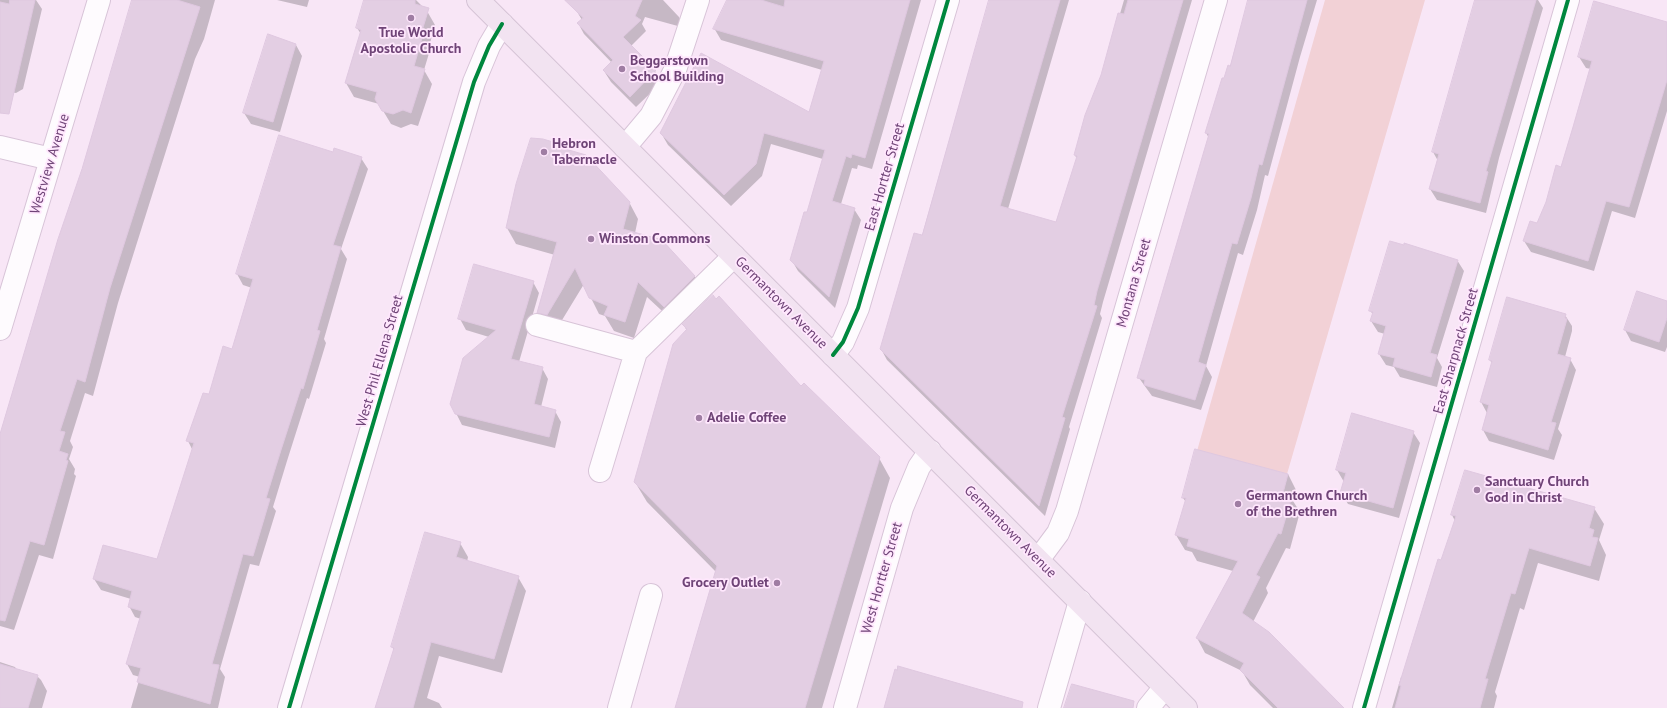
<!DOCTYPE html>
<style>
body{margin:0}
canvas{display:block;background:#f8e6f6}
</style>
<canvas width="1667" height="708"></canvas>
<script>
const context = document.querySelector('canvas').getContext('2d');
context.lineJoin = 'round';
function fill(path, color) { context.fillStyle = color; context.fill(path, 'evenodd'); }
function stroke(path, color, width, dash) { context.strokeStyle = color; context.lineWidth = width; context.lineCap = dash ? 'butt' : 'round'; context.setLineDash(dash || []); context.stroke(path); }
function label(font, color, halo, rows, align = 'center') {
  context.font = font + ' "PT Sans",sans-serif'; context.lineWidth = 3.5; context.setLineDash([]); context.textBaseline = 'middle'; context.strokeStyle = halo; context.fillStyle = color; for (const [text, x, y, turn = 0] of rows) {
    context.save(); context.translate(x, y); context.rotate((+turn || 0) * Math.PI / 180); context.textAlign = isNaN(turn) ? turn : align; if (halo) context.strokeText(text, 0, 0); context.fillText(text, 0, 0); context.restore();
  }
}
fill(new Path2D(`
 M1325 0H1425L1287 474 1197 451Z`), '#f2d1d6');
fill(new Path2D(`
 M0 0H36L42 9 23 89 16 93 4 91 0 84Z
 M133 0H215L204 39 195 59 118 303 93 396 85 393 70 441 73 447 69 459 75 469 74 474 76 476 53 559 39 555 14 630 0 626V437L83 170Z
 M277 0H309L307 7Z
 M365 0H416L427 11 435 25 429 47 430 50 424 70 432 84 418 126 411 124 401 128 391 124 379 104 354 97 346 83 361 34 357 28Z
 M586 0H663L679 17 685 28 645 17 642 24 646 31 631 46 655 71 662 82 636 107 611 82 604 71 612 63 584 34 578 23 582 20 576 10Z
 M728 0H921L872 169 858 165 857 169 852 168 841 204 854 209 861 220 835 308 798 271 791 259 807 214 823 159 771 144 762 176 731 206 668 145 661 133 809 114 822 70 721 40 714 28Z
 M992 0H1069L1008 209 1056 223 1077 160 1075 155 1102 76 1124 0H1192L1103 302 1100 314 1102 318 1069 427 1070 429 1045 516 887 360 881 349 922 236 966 87 965 85Z
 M1250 0H1317L1300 57 1268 176 1265 175 1257 210 1243 255 1238 253 1206 366 1212 377 1201 410 1152 396 1139 378 1209 138 1206 133 1230 67Z
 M1476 0H1538L1543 8 1499 158 1486 213 1437 200 1430 189 1438 161 1433 152Z
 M1667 23V111L1635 218 1612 211 1594 271 1531 252 1524 241 1537 224 1561 168 1591 69 1586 68 1579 57Z
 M296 45 302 56 280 132 251 124 244 113Z
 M562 146 629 202 638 219 635 233 661 241 695 277 704 293 674 322 647 297 634 338 614 331 605 316 599 314 584 284 556 330 547 329 538 313 555 255 516 244 507 228Z
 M334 153 361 158 368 169 341 249 347 259 324 339 326 343 309 399 307 398 287 461 273 507 276 511 259 566 250 564 220 669 225 677 218 708H131L140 677 133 675 127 664 141 619 135 617 129 606 131 599 101 590 94 579 158 560 193 451 188 441 233 350 252 288 243 285 237 274Z
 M1457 260 1464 271 1437 358 1442 367 1437 387 1400 377 1394 367 1386 365 1379 354 1385 334 1378 332 1371 321 1373 315 1370 310Z
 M533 282 539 293 519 362 542 368 548 379 541 407 555 411 561 422 555 448 462 425 456 413 489 337 466 330 460 319Z
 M1507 298 1565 315 1572 326V331L1565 357 1570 359 1576 370 1558 429 1562 435 1554 460 1489 441 1483 430 1487 413 1481 402 1492 364 1490 360Z
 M1667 301V347L1665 352 1631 341 1625 330Z
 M683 324 801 388 879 458 890 478 822 708H676L716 572 647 502 635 482 687 331Z
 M1413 432 1420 443 1399 518 1348 504 1341 493 1344 482 1337 470Z
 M1288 474 1296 490 1293 501 1300 512 1290 549 1286 548 1266 588 1268 593 1253 622 1338 708H1273L1250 685 1242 671 1205 653 1197 638 1233 571 1197 561 1192 552 1185 550 1176 535 1186 502 1183 498Z
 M1594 508 1604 524 1599 540 1606 555 1599 581 1538 563 1524 610 1520 608 1495 692 1497 696 1494 708H1392L1401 677H1403L1455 521 1452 515Z
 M460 543 468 557 467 562 518 577 526 591 502 673 439 656 427 698 439 703 442 708H376L394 650 392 647Z
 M0 662 15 667 17 670 37 676 41 680 47 691 42 708H0Z`), '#0003');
const building = new Path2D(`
 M10 0H35L9 114 0 113V2L9 4Z
 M132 0H177L200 7 110 288 85 382 77 379 60 431 65 432 59 451 68 454 66 460 68 461 44 545 30 541 5 621 0 620V434L58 239 82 169Z
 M364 0H415V4L429 8 421 34 423 35 414 66 425 69 411 113 403 110 393 114 382 111 375 99 377 92 345 83 361 30 356 28Z
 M565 0H642L635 16 641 20 623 37 656 70 630 97 603 70 613 60 577 23 583 18Z
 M727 0H761L784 7 785 0H910L865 158 852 154 851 158 846 156 832 201 855 208 829 297 790 260 804 212H807L825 150 764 133 756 164 724 195 660 133 701 53 809 112 824 61 713 29Z
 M989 0H1060L1000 206 1056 222 1077 156 1074 155 1085 115 1101 75 1118 13 1124 14 1128 0H1183L1097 291 1094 305 1097 306 1062 417 1065 418 1039 506 880 349 914 233 922 235Z
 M1248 0H1307L1262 165 1259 164 1251 198 1237 244 1232 243 1205 337 1198 362 1206 365 1195 400 1144 385 1145 380 1137 378 1209 134 1205 133 1222 78H1224L1228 65 1230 66Z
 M1475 0H1536L1486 171 1488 172 1480 203 1429 189 1439 154 1432 152Z
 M1594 1 1667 22V80L1629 207 1606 201 1588 261 1523 241 1530 221 1537 223 1546 202 1556 165 1561 167 1573 127 1592 61 1578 57Z
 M268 34 296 44 273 122 243 113Z
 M279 135 333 152 334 148 362 157 333 245 341 247 317 330 320 331 303 389 301 388 281 450 266 498 270 499 253 556 243 554 232 593 212 664 219 665 210 704 137 682 141 668 126 664 142 611 128 607 132 591 93 579 103 545 157 559 194 443 186 441 203 393 209 394 223 346 232 349 253 279 236 274Z
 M531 138 543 139 563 145 562 148 586 155 630 202 623 229 662 240 695 276 664 307 638 282 625 322 604 315 608 306 589 298 575 268 547 315 537 313 557 242 506 228 516 184Z
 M1390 241 1404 245V243L1458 260 1430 353 1437 355 1431 377 1393 366 1395 358 1378 354 1386 326 1370 321 1373 312 1369 311Z
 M474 264 534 281 511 359 543 367 534 404 556 410 549 437 455 414 450 404 463 358 496 330 458 319Z
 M1637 291 1667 301V318L1659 342 1624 330Z
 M713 295 716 299 719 296 801 386 804 383 880 457 805 708H675L717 566 634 482 673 344 687 329 682 324Z
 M1507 297 1566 314 1565 318 1567 319 1557 354 1571 358 1551 422 1556 423 1548 450 1482 430 1489 405 1480 402 1492 361 1489 360Z
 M1352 413 1414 431 1393 508 1340 493 1346 473 1336 470Z
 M1195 449 1288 474 1283 493 1292 496 1281 534 1278 533 1256 575 1260 577 1242 613 1269 632 1344 708H1278L1240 670 1244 663 1196 638 1238 561 1187 546 1189 539 1175 535 1186 498H1182Z
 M1465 470 1595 507 1589 528 1594 530 1592 537 1598 538 1590 566 1529 548 1515 594 1511 593 1485 679H1488L1480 708H1395L1401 686 1399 685 1438 559 1441 560 1456 516 1451 515Z
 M425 532 461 542 456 557 519 576 494 659 431 642 413 708H375L394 648 391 647Z
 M0 664 38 675 28 708H0Z
 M898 666 1023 702 1022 708H884L895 669 897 670Z
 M1072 684 1134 701 1133 708H1064Z`);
fill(building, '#e3cee3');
stroke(building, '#dfc8e0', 1);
const minor = new Path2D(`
 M0 147 51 159
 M625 147 651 116 675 70 698 0
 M537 325 636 352 734 256
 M0 329 99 0
 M833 355 843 342 858 308 948 0
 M600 471 636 352
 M1038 560 1058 533 1067 511 1216 0
 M289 708 474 82 489 46 502 24
 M619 708 651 595
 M845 708 902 508 919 467 930 451
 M1049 708 1080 601
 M1148 708 1165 687
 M1364 708 1568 0`);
const major = new Path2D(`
 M478 0 1186 708`);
stroke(minor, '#d8c4d8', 24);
stroke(major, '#d5c3d6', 24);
stroke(minor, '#fefbfe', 22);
stroke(major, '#f2e3f1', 22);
stroke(new Path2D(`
 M833 355 843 342 858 308 948 0
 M289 708 474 82 489 46 502 24
 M1364 708 1568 0`), '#00873e', 4);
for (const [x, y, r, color] of [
 [411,18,4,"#9f7da3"],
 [622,69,4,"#9f7da3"],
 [544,152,4,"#9f7da3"],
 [591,239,4,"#9f7da3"],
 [699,418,4,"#9f7da3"],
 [1477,490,4,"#9f7da3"],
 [1238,504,4,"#9f7da3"],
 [777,583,4,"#9f7da3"]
]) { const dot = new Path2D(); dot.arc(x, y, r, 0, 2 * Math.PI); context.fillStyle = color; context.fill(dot); stroke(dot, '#ffe7fd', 1.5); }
label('bold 14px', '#6f4477', '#ffe7fd', [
 ["True World",411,33,"center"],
 ["Apostolic Church",411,49,"center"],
 ["Beggarstown",630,61],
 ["School Building",630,77],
 ["Hebron",552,144],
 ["Tabernacle",552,160],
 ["Winston Commons",599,239],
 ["Adelie Coffee",707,418],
 ["Sanctuary Church",1485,482],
 ["God in Christ",1485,498],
 ["Germantown Church",1246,496],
 ["of the Brethren",1246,512],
 ["Grocery Outlet",769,583,"right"]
], 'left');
label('14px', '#6f4477', '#ffe7fd', [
 ["Westview Avenue",50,164,-73],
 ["East Hortter Street",885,177,-74],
 ["Montana Street",1134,283,-74],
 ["Germantown Avenue",781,303,45],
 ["East Sharpnack Street",1456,351,-74],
 ["West Phil Ellena Street",380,361,-74],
 ["Germantown Avenue",1010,532,45],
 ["West Hortter Street",882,578,-74]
]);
</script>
